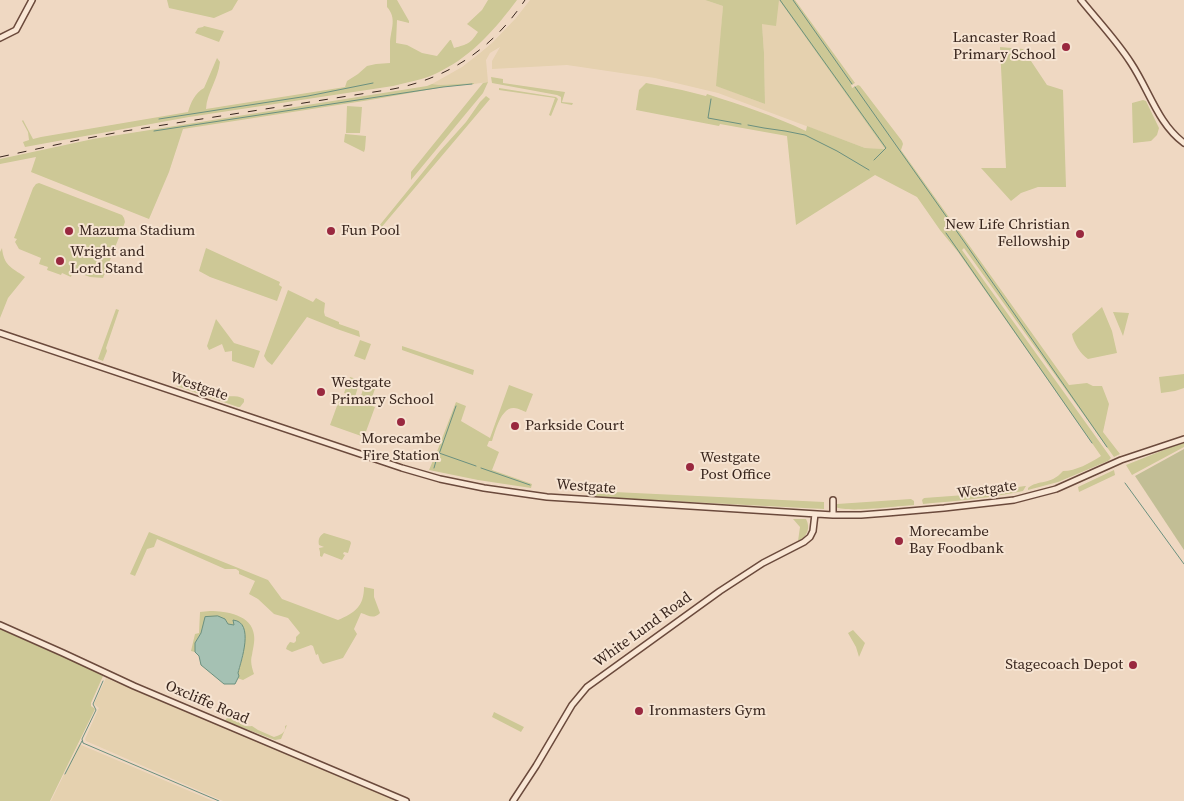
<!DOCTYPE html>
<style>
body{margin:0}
canvas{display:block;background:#efd8c2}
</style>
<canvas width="1184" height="801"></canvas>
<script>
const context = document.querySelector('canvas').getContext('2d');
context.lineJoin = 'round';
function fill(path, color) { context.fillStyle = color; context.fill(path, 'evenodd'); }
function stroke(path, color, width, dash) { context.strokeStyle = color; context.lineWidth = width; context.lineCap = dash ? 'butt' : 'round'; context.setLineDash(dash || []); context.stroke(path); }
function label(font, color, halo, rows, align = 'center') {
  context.font = font + ' "Source Serif 4",serif'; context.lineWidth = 4; context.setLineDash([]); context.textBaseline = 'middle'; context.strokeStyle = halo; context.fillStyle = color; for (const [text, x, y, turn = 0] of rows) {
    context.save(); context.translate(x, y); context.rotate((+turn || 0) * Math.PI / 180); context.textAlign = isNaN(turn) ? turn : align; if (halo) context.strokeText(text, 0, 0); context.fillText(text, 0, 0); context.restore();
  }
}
fill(new Path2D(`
 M530 0H705L723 6 717 86 765 104 764 53 762 23 779 0 885 149 865 148 718 93 655 78 567 65 492 69V61L500 47 490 53 486 60 488 82 474 84 473 83 440 85 432 84 462 67 480 53 492 43 516 18Z
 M106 678 398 801H223L86 741 85 739 98 710 99 708 94 704Z
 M79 744 213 801H51Z`), '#e5d1af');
fill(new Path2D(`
 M167 0H238L232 10 214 18 169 8Z
 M387 0H397L409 21V23L397 20 396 43 407 45 422 53 437 56 450 40H451L454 48C468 44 470 44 478 32L467 24 482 10 488 0H517C496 28 473 55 441 71 427 79 409 82 393 86L189 117 25 147 23 142 29 140 28 132 22 121 23 120 33 139 41 137 188 112C191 102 195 93 204 88L217 58 220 62C218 80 207 92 206 109L345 87 347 81 358 74 367 66 376 64 390 63C390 57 390 49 390 42 391 29 397 18 387 7Z
 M705 0H795L855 83 851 85 852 88 858 85 860 86 902 141 903 144 901 150 1069 385 1087 383 1093 386H1102L1109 404 1103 432 1120 454 1114 457 964 248 962 250 1111 458 1108 461 1058 482 1028 490V488C1039 479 1050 486 1063 471 1076 471 1090 463 1101 456L958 252 940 230 917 197 875 175 796 225 787 136 720 124 719 126 636 110 639 90 646 83 682 90 706 96 707 94C741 105 774 116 806 131L807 126 865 148 885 149 779 0 776 26 762 24 764 53 765 104 716 86 723 6Z
 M204 26 224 31 219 42 195 33 198 28 203 27Z
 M1000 47 1023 49 1047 85 1063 90 1066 187H1038L1021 193 1011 201 981 168H1006Z
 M491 77 503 79V83L565 92 562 102 573 103 572 105 561 103V97L557 95 492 83Z
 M488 82 483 93 411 180V172L483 83Z
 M474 83V84L444 87 370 100 183 129 169 172 149 219 31 172 36 157 0 164V159L93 139 427 86 432 84 440 85Z
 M499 88 556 97 558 99 551 116 549 115 555 98 499 90Z
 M486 96 490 99 380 229 379 226 440 151 466 122 480 102Z
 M1143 100 1146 101 1159 128 1157 135 1151 141 1133 143 1132 103Z
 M347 106 362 107 360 133H346Z
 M345 134 366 136 365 149 364 152 344 142Z
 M39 183 122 215 124 218 125 222 103 278 90 277 73 271 71 277 62 273 61 275 47 270 48 267 39 264 41 258 19 249 15 242 17 239 14 238 33 188 36 184Z
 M2 248C4 266 11 267 25 277L8 298 0 318V252Z
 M206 248 280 282 279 285 282 287 277 301 210 277 199 271Z
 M288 290 313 302 316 298 325 303 324 312 325 316 339 322V324L359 331 360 337 337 329 307 317 272 365 267 361 264 356Z
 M1102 307 1112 331 1117 353 1088 359C1081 355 1073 342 1072 334Z
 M116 309 119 310 106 348 107 351 103 361 98 359Z
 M1113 312 1129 313 1123 336Z
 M216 319 234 343 260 351 254 368 232 361V351L225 352 222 344 209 350 207 346Z
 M360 340 371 344 365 360 354 356Z
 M402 346 474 370 473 375 402 350Z
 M1184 374V388L1175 391 1161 393 1159 377Z
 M350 377 360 380 355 397 344 393Z
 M365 383 376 386 370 403 360 399Z
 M181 384C197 384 209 393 224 396 231 397 238 395 244 399V402L240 407H238L176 386Z
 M509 385 533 394 526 412C523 411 518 408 514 408 501 407 495 432 492 441H489L487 446 499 452 492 470 532 484 531 488 478 480 429 470 438 449 456 402 466 406 461 421 490 438Z
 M341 395 375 407 364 437 330 425Z
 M1184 442V447L1132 475 1126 465Z
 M1114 470 1115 475 1079 492 1078 487Z
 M593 486 614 492 824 502V509L594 497 589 493V489Z
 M1025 486H1026L1023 491C990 498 956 501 923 504L922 500 924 498 965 495Z
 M911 499 914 501V505C896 506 849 513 835 507L837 504Z
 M793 519H806C811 528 807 537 798 541L800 527Z
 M149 532 268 580 282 599 338 620C355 613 364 606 364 587L374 589V597L380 613C373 620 368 615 361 613L354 629 357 634 343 658 323 664 320 661 318 654 316 655 313 646 311 645 292 652 286 649 287 646 290 642 294 643 296 641V637L300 633 288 618 274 614 258 599 249 594 255 581 239 574V571L236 569H225L157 539 154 547 147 549 135 576 130 574Z
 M324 533 350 541 351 543 348 553 344 552 343 554 345 555 342 560 324 553 322 557 320 556V552L319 548 324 547 319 545C318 540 319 536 324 533Z
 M210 611C226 611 252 615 254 635 255 642 253 648 252 655 250 661 252 668 254 674L243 680 237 678 239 676 238 673 243 656 234 625 228 624 225 619 206 617 201 633 195 643V652L191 651 195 634 199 633 200 612Z
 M0 629 79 664 103 676 91 703V706L95 709 50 801H0Z
 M853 630 865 643 859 657 856 647 848 633Z
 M494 712 524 727 521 732 492 717Z
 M229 715C240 719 238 728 252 726L258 730 274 737C280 735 286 733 285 726L287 725 281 739 275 740 225 721Z`), '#cdc896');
fill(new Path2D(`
 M1184 449V550L1135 476Z`), '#c2be95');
const water = new Path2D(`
 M218 616 225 619 228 624 234 625 233 620C255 622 241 661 238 673L239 676 235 684H224L201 665 199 656 195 652V643L201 633 205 617Z`);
fill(water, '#a5c1b3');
stroke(water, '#6b907f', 1);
stroke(new Path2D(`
 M780 0 886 148 874 160
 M793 0 852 84
 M855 87 965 243 1107 447
 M711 99 708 118 741 124
 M159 119 308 96 373 83
 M748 125 764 128 785 131 805 135 837 151 869 170
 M154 131 443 87 472 84
 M946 233 1092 443
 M439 453 476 466
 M438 457 456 406
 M434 468 436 461
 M481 468 530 485
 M1125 483 1184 564
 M103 681 93 704 96 710 82 739 83 743 219 801
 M65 774 82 741`), '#6b907f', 1);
const secondary = new Path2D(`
 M1081 0C1098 21 1117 41 1131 63 1149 90 1158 124 1184 143
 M0 38 16 30 32 0
 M0 333 402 468 440 479 484 488 547 497 833 515H861L887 513 944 508 1014 500 1056 489 1121 460 1184 439
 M833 500V515
 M0 625 63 653 134 686 406 801
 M513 801 536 766 572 705 587 687 720 591 763 563 804 542 810 537 813 531 815 514`);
stroke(secondary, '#6b4a3c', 8);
stroke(secondary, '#f9e7d5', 5);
stroke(new Path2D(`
 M0 157 78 140 125 131 393 89C449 78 493 48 525 0`), '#38251d', 1, [9, 9]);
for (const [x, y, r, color] of [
 [1066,47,5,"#99283f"],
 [69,231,5,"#99283f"],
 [331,231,5,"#99283f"],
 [1080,234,5,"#99283f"],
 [60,261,5,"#99283f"],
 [321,392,5,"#99283f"],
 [401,422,5,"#99283f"],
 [515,426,5,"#99283f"],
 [690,467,5,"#99283f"],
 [899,541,5,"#99283f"],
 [1133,665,5,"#99283f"],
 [639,711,5,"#99283f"]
]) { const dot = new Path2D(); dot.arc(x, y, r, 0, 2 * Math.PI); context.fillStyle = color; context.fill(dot); stroke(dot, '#f6e4d2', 2); }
label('15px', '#38251d', '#f6e4d2', [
 ["Lancaster Road",1056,38,"right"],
 ["Primary School",1056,55,"right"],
 ["New Life Christian",1070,225,"right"],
 ["Fellowship",1070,242,"right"],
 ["Mazuma Stadium",79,231],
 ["Fun Pool",341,231],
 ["Wright and",70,252],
 ["Lord Stand",70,269],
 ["Westgate",331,383],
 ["Primary School",331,400],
 ["Parkside Court",525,426],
 ["Morecambe",401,439,"center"],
 ["Fire Station",401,456,"center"],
 ["Westgate",700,458],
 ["Post Office",700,475],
 ["Morecambe",909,532],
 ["Bay Foodbank",909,549],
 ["Stagecoach Depot",1123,665,"right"],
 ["Ironmasters Gym",649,711]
], 'left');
label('15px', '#38251d', '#f6e4d2', [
 ["Westgate",199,387,19],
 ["Westgate",586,487,4],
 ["Westgate",987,490,-8],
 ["White Lund Road",643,630,-36],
 ["Oxcliffe Road",207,703,23]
]);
</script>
